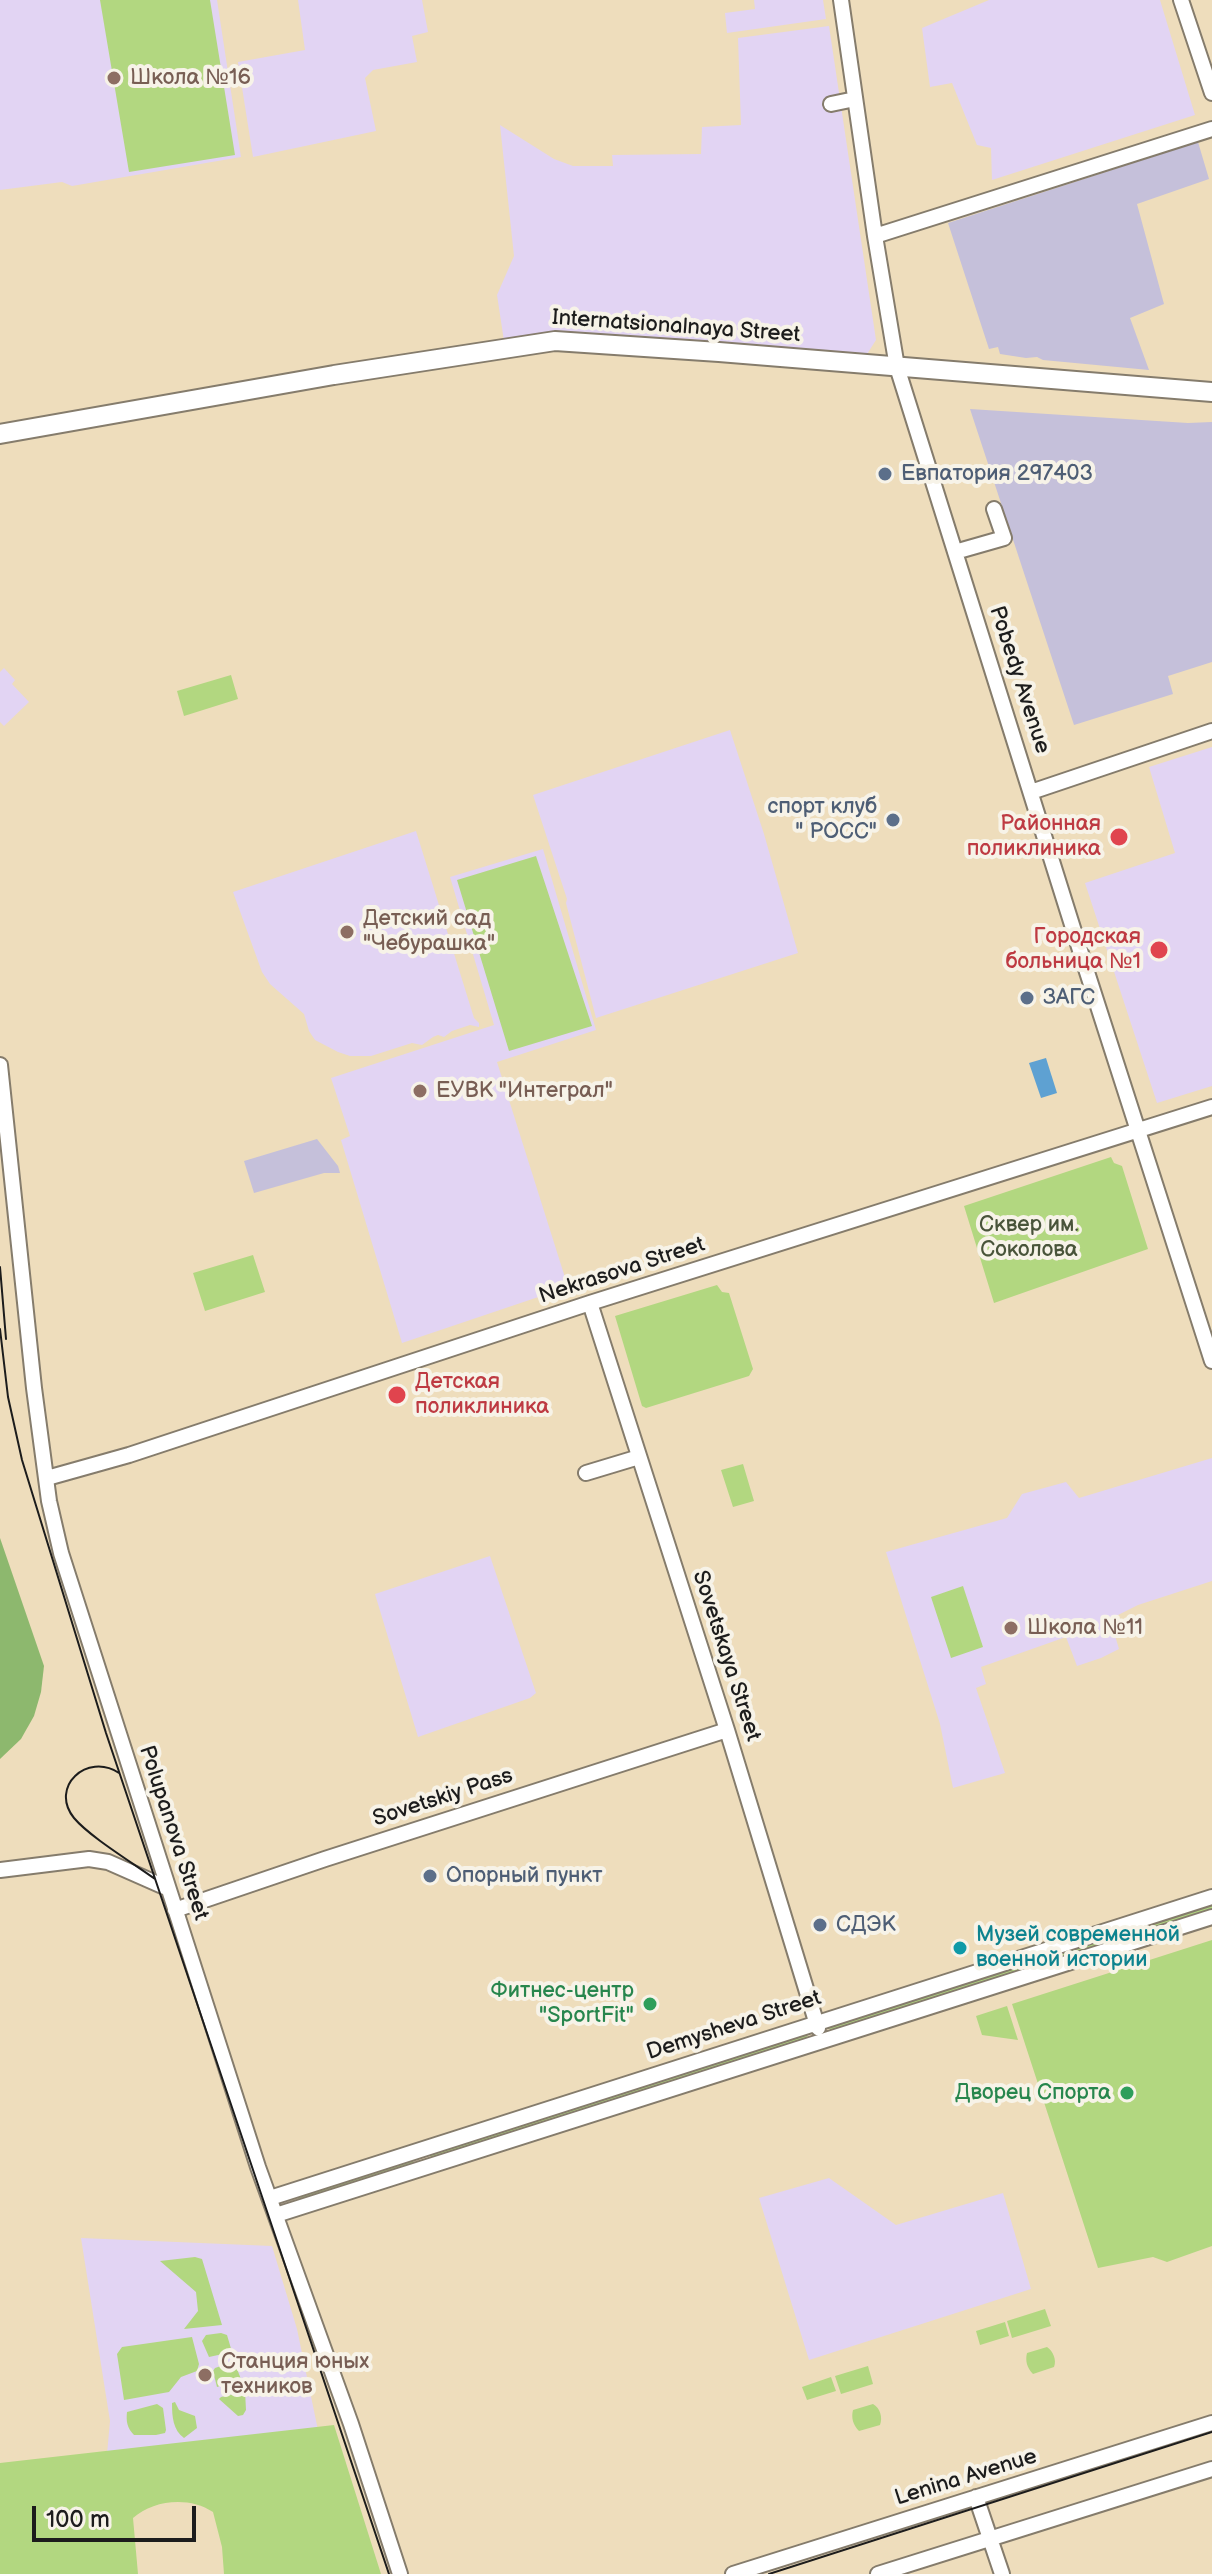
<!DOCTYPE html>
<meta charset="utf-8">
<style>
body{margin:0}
#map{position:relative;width:1212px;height:2574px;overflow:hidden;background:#eeddbc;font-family:"Balsamiq Sans",sans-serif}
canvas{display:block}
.scale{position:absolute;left:32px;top:2506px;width:164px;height:36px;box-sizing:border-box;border:4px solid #1c1c1c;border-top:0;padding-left:10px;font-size:24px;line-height:28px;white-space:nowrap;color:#1c1c1c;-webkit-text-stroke:6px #f7f3e8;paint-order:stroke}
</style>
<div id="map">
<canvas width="1212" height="2574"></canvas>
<div class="scale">100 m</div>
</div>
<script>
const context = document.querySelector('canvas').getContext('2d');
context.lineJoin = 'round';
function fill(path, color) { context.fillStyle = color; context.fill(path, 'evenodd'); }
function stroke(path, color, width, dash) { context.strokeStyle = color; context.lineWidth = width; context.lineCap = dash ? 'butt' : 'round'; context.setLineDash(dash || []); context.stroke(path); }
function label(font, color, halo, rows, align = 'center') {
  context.font = font + ' "Balsamiq Sans",sans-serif'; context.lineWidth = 8; context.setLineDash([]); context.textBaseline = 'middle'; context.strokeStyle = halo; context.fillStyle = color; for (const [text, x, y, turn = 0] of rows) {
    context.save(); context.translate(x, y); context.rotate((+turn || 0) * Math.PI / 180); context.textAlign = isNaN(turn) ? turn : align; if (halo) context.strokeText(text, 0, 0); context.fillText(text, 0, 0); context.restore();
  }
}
fill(new Path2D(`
 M0 0H217L241 157 72 186 62 182 0 190Z
 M298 0H422L428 32 412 36 417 62 373 70 365 78 376 131 253 157 238 62 305 50Z
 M754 0H823L826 19 727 33 725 13 755 9Z
 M989 0H1160L1195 115 992 180 991 148 977 145 952 83 930 87 922 28Z
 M829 26 876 340 862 362 504 341 497 295 514 256 500 125 554 159 573 166H613L612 155 701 154 702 127 741 125 738 38Z
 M4 668 15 680 12 684 29 702 4 726 0 722V672Z
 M730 730 764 834 798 953 596 1018 566 903 567 899 533 795Z
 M1212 747V1086L1157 1103 1085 883 1175 853 1149 767Z
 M416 831 474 1018 479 1023V1027L470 1025 452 1031 444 1037 438 1035 433 1037 422 1045 412 1043 371 1056H350L338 1052 315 1040 309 1031 304 1014 270 984 262 972 233 892Z
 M543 849 596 1030 497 1062 568 1287 402 1343 341 1140 350 1136 331 1078 494 1025 450 877Z
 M1212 1458V1581L1138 1605 1110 1619 1119 1649 1101 1658 1077 1666 1066 1637 981 1667 986 1684 976 1688 1005 1773 953 1788 940 1724 886 1552 1007 1518 1022 1494 1066 1482 1079 1498Z
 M490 1556 536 1693 530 1698 418 1737 375 1594Z
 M829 2178 896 2225 1003 2193 1031 2289 809 2360 759 2198Z
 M81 2238 272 2246 297 2329 319 2435 107 2454 110 2421Z`), '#e2d4f3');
fill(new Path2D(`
 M1198 142 1209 179 1137 204 1164 304 1130 318 1149 370 1043 360 1037 357 1026 358 1000 354 998 347 989 349 948 223Z
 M970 409 1188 423 1212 422V662L1168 676 1173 694 1074 725Z
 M317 1139 338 1166 340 1173H324L254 1193 244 1161Z`), '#c5c0da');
fill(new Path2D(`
 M100 0H210L235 155 129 172Z
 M231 675 238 699 184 716 177 691Z
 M536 856 592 1026 509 1051 457 880Z
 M1111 1157 1114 1163 1122 1166 1148 1249 994 1303 964 1206Z
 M253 1255 265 1292 205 1311 193 1273Z
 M717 1285 722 1292 729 1293 753 1369 749 1376 646 1408 642 1406 615 1316Z
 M743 1464 754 1501 733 1507 721 1470Z
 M963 1586 983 1647 951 1658 931 1597Z
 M1212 1903V1910L832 2030 827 2028V2026Z
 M1212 1940V2246L1167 2262 1153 2257 1098 2268 1012 2004Z
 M1007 2006 1018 2040 982 2035 976 2016Z
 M808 2032 807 2038 432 2158 429 2155Z
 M414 2158 413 2163 303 2198 298 2199 297 2196Z
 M195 2257 202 2259 222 2325 184 2329 198 2311 196 2292 160 2261Z
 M1045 2309 1051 2326 1012 2338 1007 2321Z
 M1005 2322 1009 2336 980 2345 976 2331Z
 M221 2333 227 2335 232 2352 209 2357 202 2341 206 2335Z
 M192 2337 199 2364 197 2371 181 2377 169 2392 124 2400 117 2354 122 2347Z
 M1047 2347C1053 2351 1057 2360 1054 2367L1033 2374C1027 2368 1025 2361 1027 2353Z
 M230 2363 235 2364 241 2379 217 2387 213 2371 215 2368Z
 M868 2366 873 2384 841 2394 835 2376Z
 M831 2377 836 2391 807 2400 802 2387Z
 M245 2391 246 2410 243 2415 238 2416 219 2399 221 2397Z
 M175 2402 179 2410 195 2416 197 2428 184 2438C173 2430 172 2417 172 2403Z
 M157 2404 163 2408 166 2430 165 2433 156 2435H134C127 2428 126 2421 127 2412Z
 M873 2404C880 2408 883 2417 880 2425L859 2431C853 2425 851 2418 853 2410Z
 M334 2425 381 2574H224L222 2547 213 2512C189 2496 153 2500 133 2518L138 2574H0V2463Z`), '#b2d780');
fill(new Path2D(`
 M0 1538 44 1666 41 1692 34 1716 21 1739 0 1759Z`), '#8db86e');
fill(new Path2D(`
 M1046 1058 1057 1093 1041 1098 1029 1063Z`), '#5ea1d2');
const minor = new Path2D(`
 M841 0 875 236 897 367 1078 944 1212 1361
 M1181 0 1212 93
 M831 104 855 99
 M875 236 1212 129
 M955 552 1004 538 994 509
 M1031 792 1212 731
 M0 1065 34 1388 49 1501 61 1553 258 2167 351 2424 400 2574
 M590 1303 727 1730 818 2028
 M586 1473 639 1457
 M47 1478 129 1455 590 1303 1212 1107
 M0 1870 89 1859 108 1862 167 1888
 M175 1910 325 1859 727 1730
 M270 2198 1212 1897
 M276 2215 1212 1917
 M976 2497 1002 2574
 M733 2574 1212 2423
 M878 2574 1212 2469`);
const major = new Path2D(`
 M0 434 334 375 555 341 719 352 1212 392`);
stroke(minor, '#857c6c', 18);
stroke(major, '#857c6c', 22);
stroke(minor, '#fff', 14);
stroke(major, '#fff', 18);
stroke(new Path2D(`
 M0 1267 6 1339
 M0 1329 8 1397 22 1460 106 1733 389 2574
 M119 1773C87 1752 49 1787 74 1818 90 1837 133 1863 155 1879
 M769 2574 1212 2432`), '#1c1c1c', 2);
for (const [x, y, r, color] of [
 [114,78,8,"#8d6e63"],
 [885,474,8,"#5c6f8a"],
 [893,820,8,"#5c6f8a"],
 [1119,837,10,"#e0444e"],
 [347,932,8,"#8d6e63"],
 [1159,950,10,"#e0444e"],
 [1027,998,8,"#5c6f8a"],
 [420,1091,8,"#8d6e63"],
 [397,1395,10,"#e0444e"],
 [1011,1628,8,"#8d6e63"],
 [430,1876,8,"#5c6f8a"],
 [820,1925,8,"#5c6f8a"],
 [960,1948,8,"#0f9aa8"],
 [650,2004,8,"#2e9e5b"],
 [1127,2093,8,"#2e9e5b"],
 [205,2375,8,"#8d6e63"]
]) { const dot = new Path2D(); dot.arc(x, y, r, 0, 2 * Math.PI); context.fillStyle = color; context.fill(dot); stroke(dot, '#f7f3e8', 3); }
label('22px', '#785e54', '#f7f3e8', [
 ["Школа №16",130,78],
 ["Детский сад",363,919],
 ["\"Чебурашка\"",363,944],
 ["ЕУВК \"Интеграл\"",436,1091],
 ["Школа №11",1027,1628],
 ["Станция юных",221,2362],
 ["техников",221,2387]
], 'left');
label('22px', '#1c1c1c', '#f7f3e8', [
 ["Internatsionalnaya Street",676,327,4],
 ["Pobedy Avenue",1019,680,72],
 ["Nekrasova Street",622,1271,-18],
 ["Sovetskaya Street",726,1656,72],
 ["Sovetskiy Pass",443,1798,-18],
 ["Polupanova Street",173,1833,72],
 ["Demysheva Street",734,2026,-18],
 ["Lenina Avenue",966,2478,-17]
]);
label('22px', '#4e5e75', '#f7f3e8', [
 ["Евпатория 297403",901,474],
 ["спорт клуб",877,807,"right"],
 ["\" РОСС\"",877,832,"right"],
 ["ЗАГС",1043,998],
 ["Опорный пункт",446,1876],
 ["СДЭК",836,1925]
], 'left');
label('22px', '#be3a42', '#f7f3e8', [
 ["Районная",1101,824],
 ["поликлиника",1101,849],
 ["Городская",1141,937],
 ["больница №1",1141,962],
 ["Детская",415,1382,"left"],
 ["поликлиника",415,1407,"left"]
], 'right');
label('22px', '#49543a', '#f7f3e8', [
 ["Сквер им.",1029,1225],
 ["Соколова",1029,1250]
]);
label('22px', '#0d838f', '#f7f3e8', [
 ["Музей современной",976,1935],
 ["военной истории",976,1960]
], 'left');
label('22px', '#27864d', '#f7f3e8', [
 ["Фитнес-центр",634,1991],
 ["\"SportFit\"",634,2016],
 ["Дворец Спорта",1111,2093]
], 'right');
</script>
